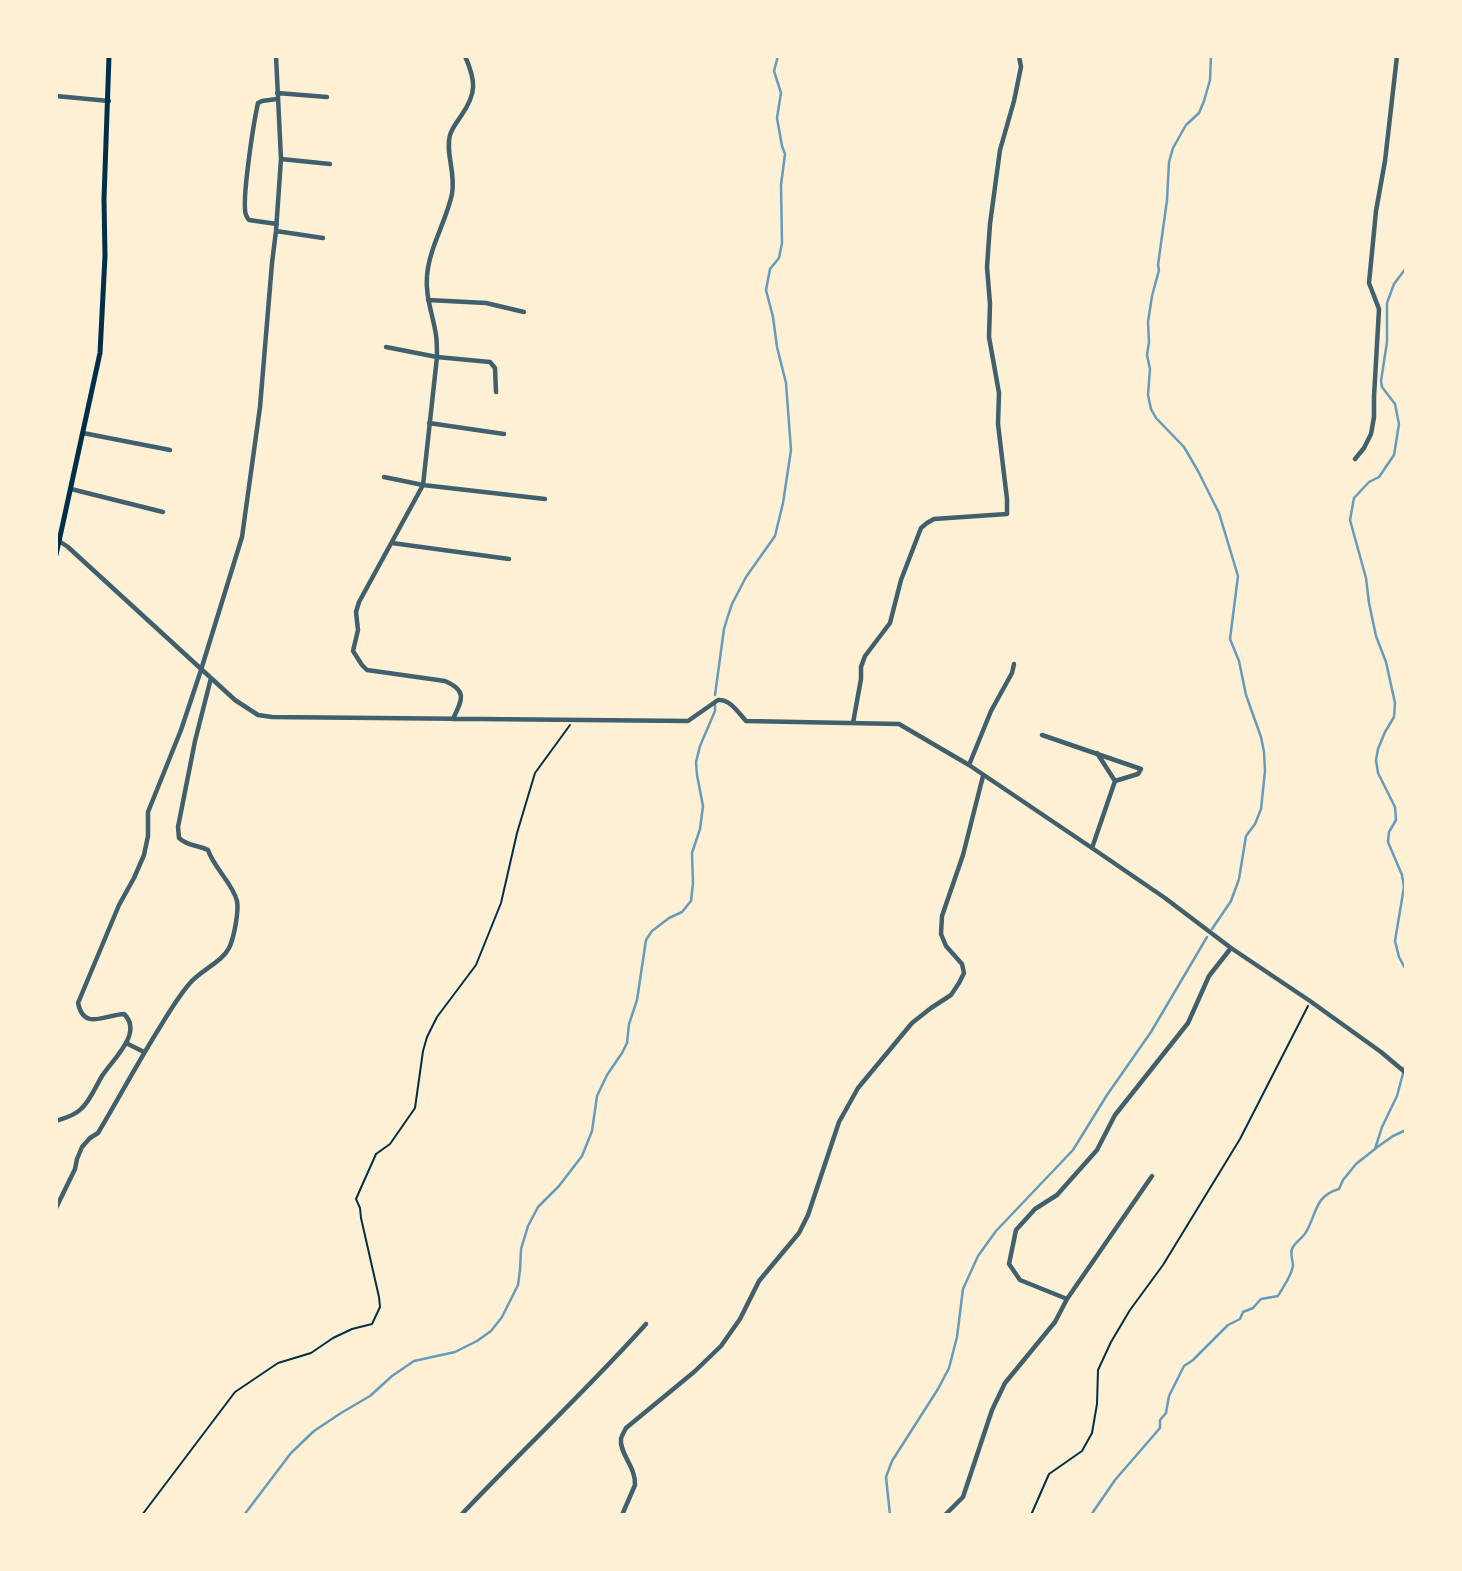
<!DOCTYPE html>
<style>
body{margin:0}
#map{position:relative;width:1462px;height:1571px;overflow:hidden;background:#fdf0d5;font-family:Helvetica,sans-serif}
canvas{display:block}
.frame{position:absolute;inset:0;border:58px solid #fdf0d5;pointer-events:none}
</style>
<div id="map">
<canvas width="1462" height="1571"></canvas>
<div class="frame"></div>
</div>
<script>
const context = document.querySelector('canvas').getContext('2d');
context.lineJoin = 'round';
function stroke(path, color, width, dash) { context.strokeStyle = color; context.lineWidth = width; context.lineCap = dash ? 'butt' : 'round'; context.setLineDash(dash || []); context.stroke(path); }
stroke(new Path2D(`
 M1211 56 1210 80 1204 101 1199 113 1186 125 1173 148 1169 162 1167 200 1158 265 1159 270 1152 296 1148 322 1149 342 1147 355 1150 369 1148 395 1151 409 1156 418 1184 447 1198 471 1219 513 1238 576 1230 639 1239 661 1246 695 1261 737 1264 752 1265 771 1261 809 1255 824 1246 836 1239 879 1231 901 1212 929
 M1406 268 1394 284 1387 303V342L1381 381 1382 387 1395 404 1399 424 1394 455 1379 477 1369 482 1354 498 1350 520 1366 578 1369 603 1376 636 1386 662 1395 703 1394 717 1385 732 1378 749 1376 760 1378 773 1395 807 1396 820 1389 832 1388 842 1402 875 1404 887 1395 941 1399 957 1406 970
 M715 695 724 629 728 616 732 604 746 577 775 536 783 503 791 450 786 383 777 347 773 317 766 290 770 269 779 258 782 243 781 185 785 154 782 146 777 118 781 93 774 71 778 56
 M1376 1148 1393 1136 1406 1130
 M244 1515 291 1453 314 1431 341 1413 370 1396 392 1376 414 1361 455 1352 477 1341 491 1331 502 1317 518 1285 520 1270 521 1249 528 1226 538 1207 559 1186 582 1156 592 1131 597 1096 607 1075 622 1053 627 1043 629 1024 637 1000 646 940 652 931 669 918 682 912 691 901 693 883 692 853 700 829 703 806 697 775 696 762 700 746 715 711V705
 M890 1515 886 1477 892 1461 938 1389 949 1368 957 1337 963 1289 978 1256 996 1231 1073 1150 1107 1095 1151 1032 1207 937
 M1091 1515 1115 1480 1160 1428V1420L1166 1413 1169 1396 1184 1366 1193 1360 1228 1325 1240 1319 1243 1312 1253 1308 1261 1299 1278 1296C1283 1287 1291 1277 1293 1266 1293 1260 1290 1255 1292 1249 1294 1243 1303 1238 1306 1232 1317 1214 1314 1196 1339 1189L1343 1180 1356 1164 1375 1149 1382 1127 1397 1096 1406 1062`), '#669bbc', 2.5);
stroke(new Path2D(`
 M142 1515 235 1392 278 1363 311 1353 333 1338 352 1329 372 1324 380 1307 379 1297 361 1218 360 1208 356 1199 376 1154 390 1144 415 1108 423 1051 427 1037 437 1017 476 965 501 903 517 833 535 773 570 725
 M1031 1515 1049 1474 1082 1451 1092 1433 1097 1404 1098 1370 1111 1342 1130 1310 1163 1265 1240 1139 1308 1006`), '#003049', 2);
stroke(new Path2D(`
 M277 93 327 97
 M56 96 109 101
 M281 159 330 164
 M277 224 249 220C248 219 247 217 246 215 241 202 254 121 258 103L262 101 277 99
 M276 231 323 238
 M428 300 486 303 524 312
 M386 347 437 357 490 362 495 368 496 392
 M429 423 504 434
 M83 433 170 450
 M1355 459 1364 448 1371 434 1374 417V397L1379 309 1369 283 1376 211 1385 161 1397 56
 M384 477 423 485 545 499
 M71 489 163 512
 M56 539 68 547 235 700 258 715 272 717 688 721 718 700C730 699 738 712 746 721L899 724 969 765 1092 848 1165 898 1231 948 1310 1001 1381 1052 1406 1073
 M392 543 509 559
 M453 719C462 700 468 691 445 681L367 670 362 665 353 651 358 630 356 612 359 602 423 485 437 357C437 349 437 342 436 335 433 315 425 296 427 276 429 248 446 222 452 194 456 172 445 153 450 135 452 128 457 122 461 116 477 93 476 81 465 56
 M853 723 861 679V667L865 656 890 623 901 580 921 528 927 523 934 519 1007 514V499L998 424 999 393 989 337 990 304 987 267 990 224 1000 150 1014 101 1021 67 1019 56
 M1042 735 1141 769 1138 774 1115 781
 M969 765 991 711 1012 673 1014 664
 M1092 848 1115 781 1097 753
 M126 1043 144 1052
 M56 1121C65 1118 74 1116 81 1109 90 1101 96 1086 102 1076 112 1060 144 1033 124 1014 104 1015 84 1031 78 1003L119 905 134 878 144 855 148 836V812L181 730 201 670 242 537 260 407 272 263 276 231 281 159 276 56
 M56 1208 75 1169 77 1159 82 1147 90 1138 98 1133C119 1098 138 1062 160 1027 169 1012 178 997 190 983 201 970 222 962 229 948 234 938 239 911 237 901 233 884 214 868 208 850 196 844 189 847 179 838L178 827 195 741 211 678
 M1067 1299 1152 1176
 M461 1515C522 1450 587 1390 646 1324
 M622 1515 635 1485C636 1467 619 1453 621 1439 621 1437 625 1430 626 1428L694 1372 721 1346 740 1319 759 1281 799 1233 808 1215 839 1122 858 1088 912 1023 931 1008 951 995 959 983 964 973 962 964 946 946 941 934 942 916 963 855 983 776
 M945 1515 963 1497 992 1410 1005 1383 1055 1322 1067 1299 1020 1280 1009 1264 1016 1230 1035 1209 1057 1195 1097 1150 1115 1115 1188 1023 1209 976 1231 948`), '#3f606c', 4.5);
stroke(new Path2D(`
 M56 555 100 353 105 256 104 199 109 56`), '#003049', 5);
</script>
